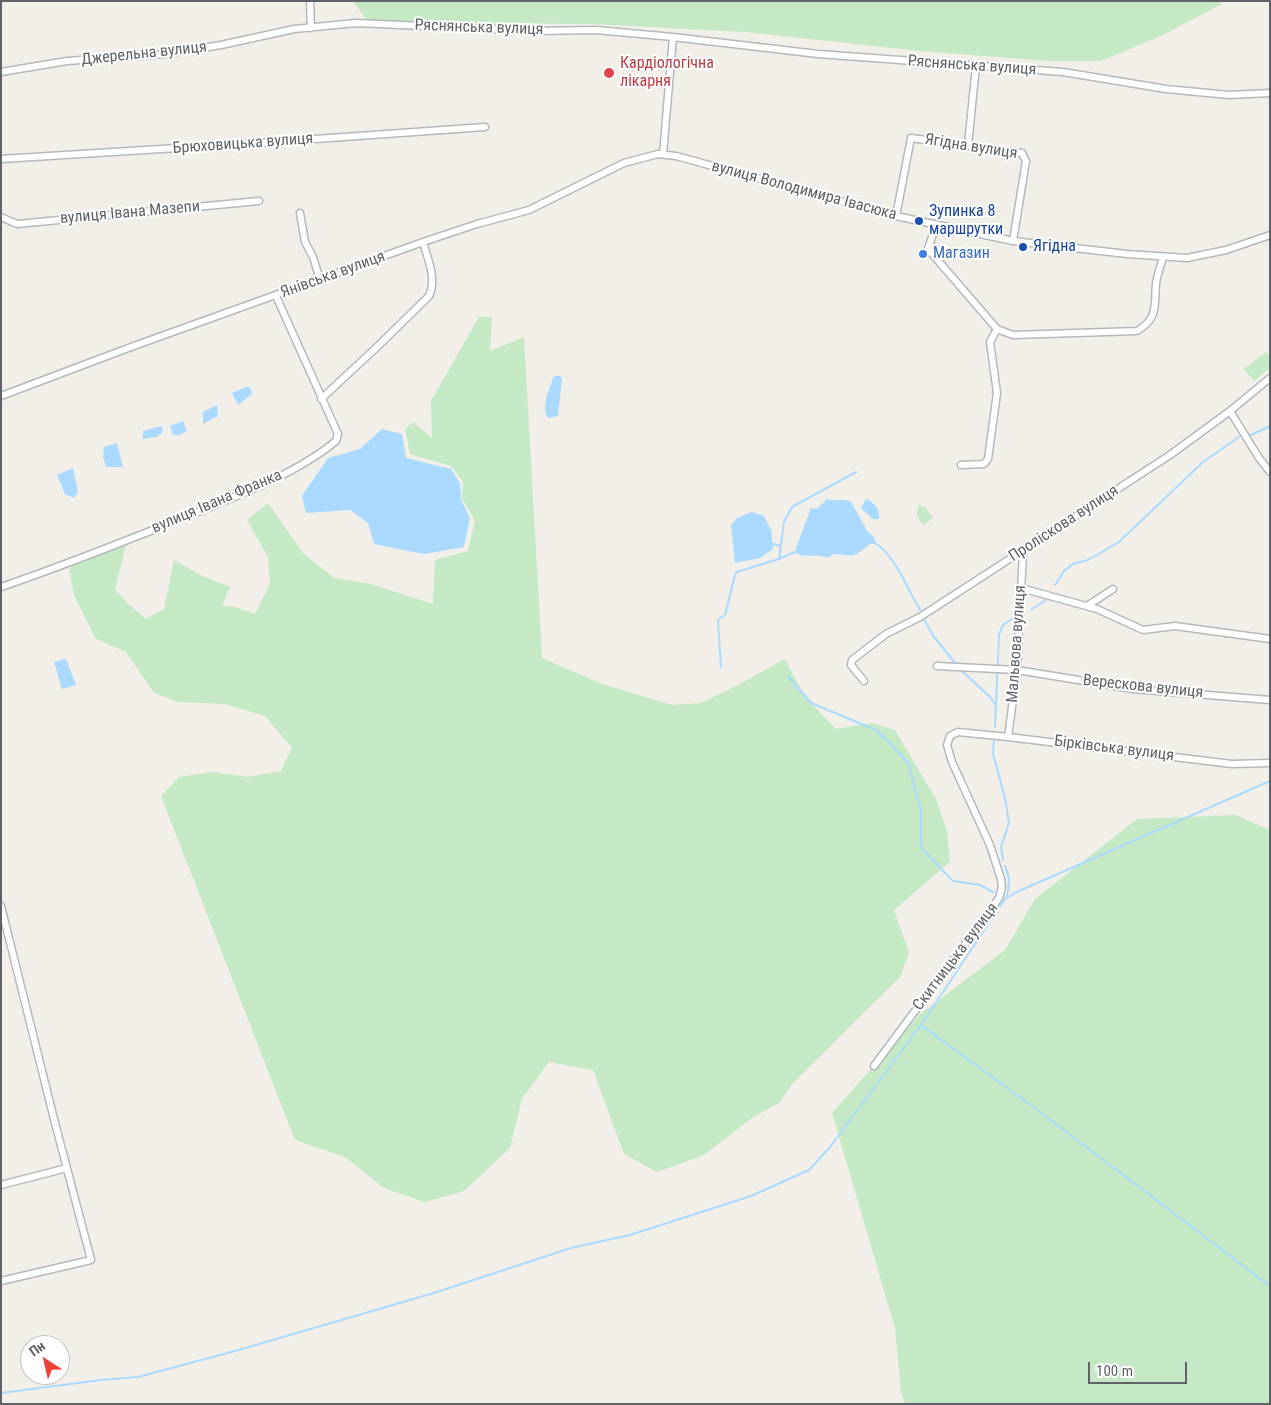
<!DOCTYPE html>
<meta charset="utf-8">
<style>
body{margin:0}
#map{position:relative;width:1271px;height:1405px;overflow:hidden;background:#f1efe8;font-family:"Roboto Condensed",sans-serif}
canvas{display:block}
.frame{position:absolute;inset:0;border:2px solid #5f6368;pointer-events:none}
.north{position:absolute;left:20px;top:1335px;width:50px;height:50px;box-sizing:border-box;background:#fff;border:1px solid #bfc1c3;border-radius:50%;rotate:325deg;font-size:14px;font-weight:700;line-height:20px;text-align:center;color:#5f6368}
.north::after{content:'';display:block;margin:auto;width:18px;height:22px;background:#ea4335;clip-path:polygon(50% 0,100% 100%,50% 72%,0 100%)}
.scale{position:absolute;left:1088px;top:1362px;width:99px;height:22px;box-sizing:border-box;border:2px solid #5f6368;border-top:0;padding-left:6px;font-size:15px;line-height:18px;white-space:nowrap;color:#5f6368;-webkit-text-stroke:4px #fff;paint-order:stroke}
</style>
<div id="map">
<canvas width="1271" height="1405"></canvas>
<div class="frame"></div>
<div class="north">Пн</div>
<div class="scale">100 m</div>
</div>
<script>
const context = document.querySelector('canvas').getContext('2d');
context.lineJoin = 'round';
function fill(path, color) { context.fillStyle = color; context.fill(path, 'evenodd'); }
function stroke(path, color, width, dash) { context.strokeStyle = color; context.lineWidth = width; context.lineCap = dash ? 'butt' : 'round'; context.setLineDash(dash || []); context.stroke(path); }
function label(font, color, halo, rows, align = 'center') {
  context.font = font + ' "Roboto Condensed",sans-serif'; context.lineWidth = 4; context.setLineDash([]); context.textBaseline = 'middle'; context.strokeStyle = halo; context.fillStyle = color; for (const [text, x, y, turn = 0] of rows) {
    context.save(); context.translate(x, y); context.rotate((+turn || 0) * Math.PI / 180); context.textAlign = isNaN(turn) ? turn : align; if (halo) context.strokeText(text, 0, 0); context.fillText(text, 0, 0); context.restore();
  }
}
fill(new Path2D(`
 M353 1H1222L1220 5 1161 36 1101 61H1048L920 51 745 32 590 24 368 22Z
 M479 317H492L490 351 524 337 542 658 602 684 672 705 701 703 738 685 785 659 805 697 836 729 872 723 895 730 936 799 947 831 950 862 894 910 909 953 900 977 792 1084 779 1103 752 1118 704 1155 657 1172 624 1154 593 1070 549 1062 522 1099 510 1148 464 1191 425 1202 384 1188 345 1157 295 1140 161 796 179 777 212 772 248 777 281 771 292 748 265 716 225 704 178 702 154 693 126 652 96 639 74 595 69 569 92 553 127 540 115 589 127 603 146 619 164 609 174 560 202 576 230 587 222 606 235 607 255 614 270 584 268 557 247 520 268 503 303 553 334 578 371 584 433 604 435 560 468 551 475 520 462 499 463 481 451 466 410 454 405 429 413 422 432 438 431 401Z
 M1266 352 1270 357V368L1254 381 1244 369Z
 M918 505 926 508 933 518 923 525 917 516Z
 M1235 815 1270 830V1404H905L901 1392 895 1328 832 1113 919 1015 1005 950 1035 899 1137 819Z`), '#c5e8c5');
fill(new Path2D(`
 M555 376H560L562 379 558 416 548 418C541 407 549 390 553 378Z
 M246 387H250L252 394 238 405 232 393Z
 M217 405 218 416 203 424V412Z
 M183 421 187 431 180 435H173L170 426Z
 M162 426 163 432 156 437 143 439V431Z
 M382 429 402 434 406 458 451 469 460 483 461 500 470 518 464 547 424 554 374 544 368 523 350 510 306 513 302 496 328 458 360 449Z
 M117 443 123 467H106L103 457 104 447Z
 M73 468 78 492 74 498 65 494 57 475Z
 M827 499C835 502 844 498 851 502L868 532 874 537 876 544H870C850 560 856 555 833 554L828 558C817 553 808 558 797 554L796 548 811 508 817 509Z
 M866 499C875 503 880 509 879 519H873L861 508Z
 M752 512 764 516 771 530 773 549 760 558 735 563 731 525 737 518Z
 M66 659 76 685 62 689 54 662Z`), '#aadaff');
stroke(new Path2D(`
 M1251 435 1270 426
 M770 543 780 546
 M875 543C895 555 908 590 920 610
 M779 559 784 522 792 507 856 472
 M1055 585 1064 571 1073 564 1088 560 1119 542 1203 462 1239 437
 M1032 609 1046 600
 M924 619 934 637 956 664
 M721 667 718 622 719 619 725 615 735 575 737 572 779 559 797 551
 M961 670 990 697 996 705
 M788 676 811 703 876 730 888 741 908 763 921 811V845L924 851 953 881 980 885 993 892
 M995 727 999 635 1003 625 1016 616
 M994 738 993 754 1005 798 1009 823 1001 847 1003 860
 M1005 866C1010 878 1010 886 1006 898
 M921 1025 1028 1103 1270 1286
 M1 1393 101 1380 138 1377 235 1351 434 1293 571 1248 630 1235 751 1196 809 1170 830 1147 921 1025 1005 899 1019 891 1270 781`), '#aadaff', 2);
const minor = new Path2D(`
 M310 1 311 28
 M1 72 67 61 165 54 221 45 294 29 356 23 535 31 596 30 673 37 818 54 1063 72 1166 89 1229 95 1270 93
 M968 145 976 66
 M663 154 673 37
 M1 159 273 142 485 127
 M300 213 305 242 313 257 320 280
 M896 216 911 138 1022 153 1026 161 1013 241
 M1 217 17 224 259 201
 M936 225 928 249 997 329 990 342 997 393 988 459 984 464 961 465
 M997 329 1013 335 1137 331C1159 318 1154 305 1156 284 1157 275 1161 265 1163 257
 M1 396 131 347 423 242 477 224 529 210 624 163 658 154 676 156 896 216 1013 241 1127 254 1187 258 1226 250 1270 235
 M321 399 377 347 429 296C437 279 428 260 423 242
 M1230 411 1259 458 1270 472
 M1 587C63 566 123 542 183 518 232 498 295 475 336 441L338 434 276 296
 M1021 588 1097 609 1143 630 1175 626 1270 639
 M1087 606 1113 589
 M937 666 1017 670 1133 689 1270 700
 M864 681 851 665 852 660 886 634 920 617 1170 455 1230 411 1270 378
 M1008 737 1017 670 1023 552
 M1 906 54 1119 91 1260 1 1281
 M874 1066 999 898 1002 887 1001 879 990 845 952 762 947 745 950 736 958 732 1008 737 1232 764 1270 763
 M1 1185 67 1168`);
stroke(minor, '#b5b8bc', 9);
stroke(minor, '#fff', 6);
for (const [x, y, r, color] of [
 [609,73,6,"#e0444e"],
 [919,221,5,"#1a4fb4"],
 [1023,247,5,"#1a4fb4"],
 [923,254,5,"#3f7fe0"]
]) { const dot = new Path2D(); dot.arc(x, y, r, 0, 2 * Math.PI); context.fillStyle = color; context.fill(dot); stroke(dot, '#fff', 2); }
label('16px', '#5f6368', '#fff', [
 ["Ряснянська вулиця",479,28,2],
 ["Джерельна вулиця",144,54,-6],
 ["Ряснянська вулиця",972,66,4],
 ["Брюховицька вулиця",243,144,-4],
 ["Ягідна вулиця",971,147,9],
 ["вулиця Володимира Івасюка",804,191,15],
 ["вулиця Івана Мазепи",130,213,-5],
 ["Янівська вулиця",333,275,-20],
 ["вулиця Івана Франка",217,502,-23],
 ["Проліскова вулиця",1064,524,-33],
 ["Мальвова вулиця",1017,644,-86],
 ["Верескова вулиця",1143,687,6],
 ["Бірківська вулиця",1114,749,7],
 ["Скитницька вулиця",956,957,-53]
]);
label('16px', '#be3a42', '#fff', [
 ["Кардіологічна",620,64],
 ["лікарня",620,82]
], 'left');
label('16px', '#164399', '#fff', [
 ["Зупинка 8",929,212],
 ["маршрутки",929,230],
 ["Ягідна",1033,247]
], 'left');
label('16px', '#366cbe', '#fff', [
 ["Магазин",933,254]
], 'left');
</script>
